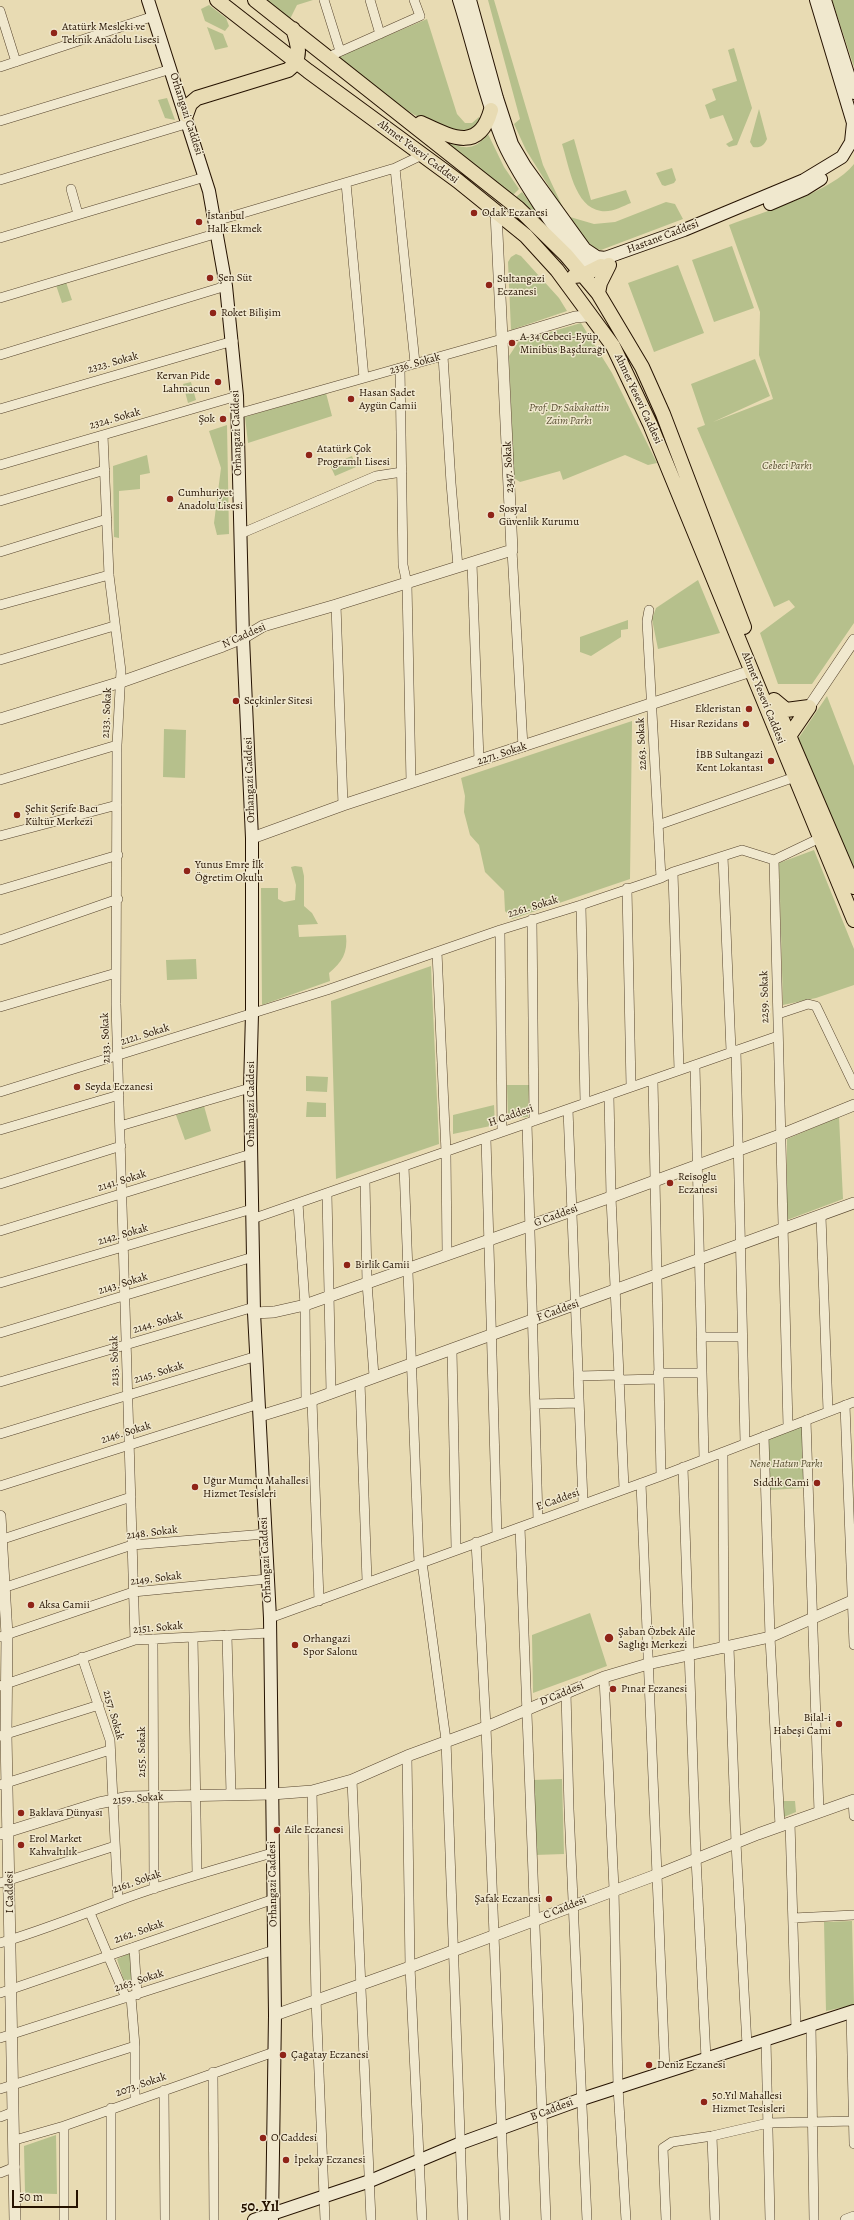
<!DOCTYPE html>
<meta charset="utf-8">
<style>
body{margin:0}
#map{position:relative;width:854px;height:2220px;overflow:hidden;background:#e8dbb3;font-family:Alegreya,serif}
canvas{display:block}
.scale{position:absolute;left:12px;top:2190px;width:66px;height:18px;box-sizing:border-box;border:2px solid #251200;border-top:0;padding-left:5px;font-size:12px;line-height:14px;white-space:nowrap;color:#251200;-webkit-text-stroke:3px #f0e8ce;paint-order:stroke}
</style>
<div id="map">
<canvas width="854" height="2220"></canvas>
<div class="scale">50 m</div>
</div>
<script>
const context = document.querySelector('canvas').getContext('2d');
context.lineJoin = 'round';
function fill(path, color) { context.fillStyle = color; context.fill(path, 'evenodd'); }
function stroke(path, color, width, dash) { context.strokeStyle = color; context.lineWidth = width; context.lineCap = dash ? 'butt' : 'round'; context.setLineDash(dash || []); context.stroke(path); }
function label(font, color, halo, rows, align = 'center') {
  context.font = font + ' Alegreya,serif'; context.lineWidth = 3; context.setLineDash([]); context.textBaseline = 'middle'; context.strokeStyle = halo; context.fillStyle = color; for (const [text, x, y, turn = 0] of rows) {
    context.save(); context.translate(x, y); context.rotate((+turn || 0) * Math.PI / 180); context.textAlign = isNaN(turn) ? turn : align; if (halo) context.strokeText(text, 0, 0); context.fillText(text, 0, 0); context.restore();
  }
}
fill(new Path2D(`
 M262 0H313L297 5 289 21Z
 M488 0H494L543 165 566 214 526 150 514 124 520 119Z
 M832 0H854V67Z
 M209 5 226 18 229 26 225 31 205 21 201 9Z
 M427 19 457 114 465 123H472L479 117 480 122 469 134C414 125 380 91 337 57Z
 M207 27 223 34 228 47 215 50Z
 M734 48 752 108 737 145 729 147 726 144 733 140 723 115 710 119 705 105 716 100 712 89 737 81 728 50Z
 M167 98 175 120 165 118 158 100Z
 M759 109 767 139C764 146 760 148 753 147L750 142Z
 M488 134 504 167 519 189 513 195 444 140C462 149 474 152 488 134Z
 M574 139 591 200 626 190 631 203C623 206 611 213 601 211 574 207 569 165 562 144Z
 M854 164V623L812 684H778L760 633 795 607 789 600 774 607 697 428 705 425 691 384 755 359 770 396 713 422 773 399 759 355 760 312 729 225C763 212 832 192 854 164Z
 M672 168 676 180 674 183 665 186 662 185 656 173Z
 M522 192 563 248 516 197Z
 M666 202 675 204 683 219 601 250C588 248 578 227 570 217L594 224 615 222Z
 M732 246 754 308 714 322 692 260Z
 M516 254 521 256 559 298 567 311 511 330 508 262 511 257Z
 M678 265 704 333 654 352 628 283Z
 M66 282 72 300 62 303 56 285Z
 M581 323 612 373 657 463 648 465 625 455 563 480 560 471 520 482 514 478 509 356 519 341Z
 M191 382 196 400 188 403 183 384Z
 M326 393 332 416 248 443 245 417Z
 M227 425 229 534 217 535 214 523 221 468 209 431Z
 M147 455 150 473 140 475V489L119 491V538L114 537 113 466Z
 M352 456 356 467 335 476 330 465Z
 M698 580 720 633 658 649 652 619 656 608Z
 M628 620V629L621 630V637L591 656 580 652V637Z
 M827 696 854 766V871L798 739Z
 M632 721 630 879 512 919 505 911 504 891 485 872 479 845 470 835 464 812 465 796 461 778Z
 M164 729 186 730 185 778 163 777Z
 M814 850 854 949V985L816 998 783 1005 779 863Z
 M295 866 302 867 304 876V906L312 913 318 924 298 925 299 937 346 935C348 953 342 962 329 973L330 981 262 1005 261 888H278V899L284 902 295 900 296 885 291 867Z
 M196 959 197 979 167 980 166 960Z
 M431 966 439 1144 336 1179 331 1001Z
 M306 1076 328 1077 327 1092 306 1091Z
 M507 1085H529L528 1117 508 1118Z
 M307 1102 326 1103V1117H306Z
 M494 1105 495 1125 453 1134V1115Z
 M204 1106 211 1131 185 1140 176 1115Z
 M839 1117 843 1199 787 1220V1139Z
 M802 1425 804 1488 770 1490 768 1439Z
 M590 1613 607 1666 533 1693 532 1635Z
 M562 1779 564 1854 535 1855 532 1780Z
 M783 1801H795L796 1812 784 1817Z
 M852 1921 854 2005 826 2011 824 1922Z
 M130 1953 133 1981 125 1984 117 1959Z
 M56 2135 57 2194 25 2193 24 2146Z`), '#b6c08c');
const minor = new Path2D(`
 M324 0 340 51
 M370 0 380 34
 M0 11 16 62
 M328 57 420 16 414 0
 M0 67 154 16
 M0 121 171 69
 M395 168 415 363
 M0 180 189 123
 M346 183 364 378
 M71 189 78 214
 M216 221 395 168 422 155
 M0 238 205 177
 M0 298 218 233
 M0 355 226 286
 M443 356 451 483 458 567
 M400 368 403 565 407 584 411 783
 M0 409 233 341
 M237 414 502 339
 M103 435 109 575 121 671 117 745 116 1004 135 1640
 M0 465 237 396
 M0 501 105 470
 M240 534 376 476 402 472
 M512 550 523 747
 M0 552 107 519
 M472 563 479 761
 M0 605 109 575
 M336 605 343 805
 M649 610 647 621 661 878
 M0 660 114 626
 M0 780 117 745
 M658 825 795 777
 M0 836 117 805
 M723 856 731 1051
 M774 860 788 1427
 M673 872 679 1070
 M627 888 631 1087
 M0 890 118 855
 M581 905 585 1103
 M532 919 534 1121
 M500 930 502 1132
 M0 940 118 899
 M437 952 446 1152 447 1255
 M0 1007 116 973
 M778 1014 808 1004 816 1006 854 1085
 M736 1050 745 1443
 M695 1065 704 1459
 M653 1080 661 1476
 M0 1092 327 990 500 930 581 905 661 878 673 872 742 850 774 860 820 838
 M609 1095 611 1197 624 1488
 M568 1109 583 1503
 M527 1123 538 1520
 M120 1126 250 1088
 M0 1130 119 1095
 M486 1138 497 1535
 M404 1166 419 1563
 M365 1180 367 1283 374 1376
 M0 1184 121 1146
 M327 1193 331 1393
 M298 1203 305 1305 306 1402
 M821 1216 828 1411
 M252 1219 778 1036
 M0 1231 251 1154
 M0 1283 252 1209
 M0 1333 253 1257
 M701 1337H742
 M452 1350 456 1549
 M658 1373H702
 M578 1376 619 1375
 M619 1380 658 1379
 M0 1382 254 1307
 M360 1382 367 1581
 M312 1400 319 1601
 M535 1404 579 1403
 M845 1405 854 1645
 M806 1420 819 1812
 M0 1434 257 1356
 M764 1436 770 1637 780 1826
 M723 1452 724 1649
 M683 1467 696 1858 706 2058
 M641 1483 665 2071
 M0 1486 259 1404
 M520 1527 546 2220
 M0 1540 131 1497
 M476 1542 486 1727 505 2220
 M422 1562 446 1740 463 2220
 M0 1589 132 1545 265 1534
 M270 1618 661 1476 854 1402
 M227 1635 231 1794
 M0 1637 133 1592 267 1579
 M193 1637 197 1875
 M153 1639 154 1889
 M729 1647 736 1843 747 2045
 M82 1657 110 1740 118 1901
 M604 1677 614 1889 618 2087 626 2220
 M0 1686 135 1640 269 1633
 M566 1692 569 1809 587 2220
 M0 1736 99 1705
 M407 1756 410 1967 422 2220
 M352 1780 371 2220
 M0 1785 110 1750
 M312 1791 316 1999 325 2220
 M853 1800 854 1816
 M790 1822 796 2030
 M0 1883 115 1846
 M90 1913 126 1998
 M793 1918 854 1915
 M0 1943C40 1931 79 1916 118 1901 168 1882 221 1868 272 1853
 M134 1947 137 1995
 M0 1993 274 1899
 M131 1997 135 2046V2100
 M851 2012 854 2144
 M811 2025 814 2220
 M0 2038 274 1950
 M766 2039 770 2220
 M213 2072 214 2220
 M0 2089 135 2046
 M164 2090 165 2220
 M111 2108V2220
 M0 2117 13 2112
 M712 2136 715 2220
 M15 2140 64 2126 274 2052
 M0 2173 15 2167
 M64 2220V2126
 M666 2220 663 2148 672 2142 712 2136 768 2123 854 2121`);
const tertiary = new Path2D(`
 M502 339 575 317 587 316 592 318
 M809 707 854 640
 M0 719 121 682 223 646 243 638 263 626 336 605 512 550 496 212
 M252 838 343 805 751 671
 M254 1313 274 1312 305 1305 611 1197 780 1135 854 1105
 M260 1416 312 1400 854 1203
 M0 1516 7 1635 6 1734 15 2220
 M0 1834 99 1803 129 1797 272 1794 312 1791 352 1780 407 1756 486 1727 604 1677 648 1664 770 1637 854 1600
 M275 2015 410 1967 656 1875 758 1834 854 1800
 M846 2220 854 2217`);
const secondary = new Path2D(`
 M148 0 209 191 226 286 237 396 243 638 252 838V1014L250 1088 254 1313 270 1618 275 2015 272 2220
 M459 0C473 44 484 94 501 137 510 161 565 251 586 262 591 266 600 266 606 266
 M470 0 497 98 512 144 525 166 585 249 597 257 605 258 684 230 804 180 842 157 851 142 853 123 816 0
 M825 0 854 93
 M770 204 805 189 821 179
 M254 2220 370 2181 461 2143 582 2099 854 2011`);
const primary = new Path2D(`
 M217 0 308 71 458 181 526 236 557 270 613 346 650 424 854 920
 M255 0 518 208 566 255 598 293 642 367 663 414 744 627
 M186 115 190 104 197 98 288 70C303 59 298 44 293 29
 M421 123C451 137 479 153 491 110
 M574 276 583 275 601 266
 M598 293 600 283 609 265
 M774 700 786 710 809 707
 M775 703 854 887
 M785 742 809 707`);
stroke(minor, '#56442d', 10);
stroke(tertiary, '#56442d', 12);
stroke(secondary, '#251200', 14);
stroke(primary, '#251200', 16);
stroke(minor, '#f0e8ce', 9);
stroke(tertiary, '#f0e8ce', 11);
stroke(secondary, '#f0e8ce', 12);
stroke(primary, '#e8dbb3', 14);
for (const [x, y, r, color] of [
 [54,33,4,"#8f2418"],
 [474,213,4,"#8f2418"],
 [199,222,4,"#8f2418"],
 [210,278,4,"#8f2418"],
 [489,285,4,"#8f2418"],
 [213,313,4,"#8f2418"],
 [512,343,4,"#8f2418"],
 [218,382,4,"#8f2418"],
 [351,399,4,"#8f2418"],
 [223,419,4,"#8f2418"],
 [309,455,4,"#8f2418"],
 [170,499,4,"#8f2418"],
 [491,515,4,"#8f2418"],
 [236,701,4,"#8f2418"],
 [749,709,4,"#8f2418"],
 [746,724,4,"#8f2418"],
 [771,761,4,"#8f2418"],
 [17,815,4,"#8f2418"],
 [187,871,4,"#8f2418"],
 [77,1087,4,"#8f2418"],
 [670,1183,4,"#8f2418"],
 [347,1265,4,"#8f2418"],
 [817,1483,4,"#8f2418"],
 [195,1487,4,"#8f2418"],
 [31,1605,4,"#8f2418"],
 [609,1638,5,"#8f2418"],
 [295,1645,4,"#8f2418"],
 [613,1689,4,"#8f2418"],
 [839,1724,4,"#8f2418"],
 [21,1813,4,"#8f2418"],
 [277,1830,4,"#8f2418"],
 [21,1845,4,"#8f2418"],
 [549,1899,4,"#8f2418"],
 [283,2055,4,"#8f2418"],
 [649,2065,4,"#8f2418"],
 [704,2102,4,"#8f2418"],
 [263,2138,4,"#8f2418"],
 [286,2160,4,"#8f2418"]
]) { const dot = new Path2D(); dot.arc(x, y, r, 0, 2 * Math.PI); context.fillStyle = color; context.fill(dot); stroke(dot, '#f0e8ce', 1.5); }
label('11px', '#251200', '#f0e8ce', [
 ["Atatürk Mesleki ve",62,27],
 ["Teknik Anadolu Lisesi",62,40],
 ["Odak Eczanesi",482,213],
 ["İstanbul",207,216],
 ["Halk Ekmek",207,229],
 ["Şen Süt",218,278],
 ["Sultangazi",497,279],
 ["Eczanesi",497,292],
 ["Roket Bilişim",221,313],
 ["A-34 Cebeci-Eyüp",520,337],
 ["Minibüs Başdurağı",520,350],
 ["Kervan Pide",210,376,"right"],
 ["Lahmacun",210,389,"right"],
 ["Hasan Sadet",359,393],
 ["Aygün Camii",359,406],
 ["Şok",215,419,"right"],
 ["Atatürk Çok",317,449],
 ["Programlı Lisesi",317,462],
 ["Cumhuriyet",178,493],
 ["Anadolu Lisesi",178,506],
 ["Sosyal",499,509],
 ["Güvenlik Kurumu",499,522],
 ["Seçkinler Sitesi",244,701],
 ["Ekleristan",741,709,"right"],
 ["Hisar Rezidans",738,724,"right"],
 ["İBB Sultangazi",763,755,"right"],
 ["Kent Lokantası",763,768,"right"],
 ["Şehit Şerife Bacı",25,809],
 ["Kültür Merkezi",25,822],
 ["Yunus Emre İlk",195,865],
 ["Öğretim Okulu",195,878],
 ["Seyda Eczanesi",85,1087],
 ["Reisoğlu",678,1177],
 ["Eczanesi",678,1190],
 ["Birlik Camii",355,1265],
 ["Uğur Mumcu Mahallesi",203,1481],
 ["Hizmet Tesisleri",203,1494],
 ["Sıddık Cami",809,1483,"right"],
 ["Aksa Camii",39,1605],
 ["Şaban Özbek Aile",618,1632],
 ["Sağlığı Merkezi",618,1645],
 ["Orhangazi",303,1639],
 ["Spor Salonu",303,1652],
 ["Pınar Eczanesi",621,1689],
 ["Bilal-i",831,1718,"right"],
 ["Habeşi Cami",831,1731,"right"],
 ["Baklava Dünyası",29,1813],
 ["Aile Eczanesi",285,1830],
 ["Erol Market",29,1839],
 ["Kahvaltılık",29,1852],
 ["Şafak Eczanesi",541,1899,"right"],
 ["Çağatay Eczanesi",291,2055],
 ["Deniz Eczanesi",657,2065],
 ["50.Yıl Mahallesi",712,2096],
 ["Hizmet Tesisleri",712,2109],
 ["O Caddesi",271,2138],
 ["İpekay Eczanesi",294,2160]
], 'left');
label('11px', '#251200', '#f0e8ce', [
 ["Orhangazi Caddesi",186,114,72],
 ["Ahmet Yesevi Caddesi",418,152,37],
 ["Hastane Caddesi",663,237,-21],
 ["2323. Sokak",113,363,-16],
 ["2336. Sokak",415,364,-16],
 ["Ahmet Yesevi Caddesi",638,399,65],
 ["2324. Sokak",115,419,-16],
 ["Orhangazi Caddesi",237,433,-92],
 ["2347. Sokak",509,467,-93],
 ["N Caddesi",244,636,-24],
 ["Ahmet Yesevi Caddesi",763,698,68],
 ["2133. Sokak",107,713,-87],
 ["2263. Sokak",642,744,-93],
 ["2271. Sokak",502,754,-18],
 ["Orhangazi Caddesi",250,780,-92],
 ["2261. Sokak",533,907,-17],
 ["2259. Sokak",765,997,-91],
 ["2121. Sokak",145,1035,-17],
 ["2133. Sokak",106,1038,-92],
 ["Orhangazi Caddesi",251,1104,-90],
 ["H Caddesi",511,1116,-19],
 ["2141. Sokak",122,1181,-17],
 ["G Caddesi",556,1216,-20],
 ["2142. Sokak",123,1235,-16],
 ["2143. Sokak",123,1284,-17],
 ["F Caddesi",558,1311,-20],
 ["2144. Sokak",158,1323,-17],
 ["2133. Sokak",115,1361,-91],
 ["2145. Sokak",159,1373,-17],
 ["2146. Sokak",126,1433,-17],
 ["E Caddesi",558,1500,-20],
 ["2148. Sokak",152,1533,-7],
 ["Orhangazi Caddesi",266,1560,-93],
 ["2149. Sokak",156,1579,-7],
 ["2151. Sokak",158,1628,-5],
 ["D Caddesi",562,1694,-22],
 ["2157. Sokak",113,1715,74],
 ["2155. Sokak",142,1752,-90],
 ["2159. Sokak",138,1799,-5],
 ["2161. Sokak",137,1882,-19],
 ["Orhangazi Caddesi",273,1884,-91],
 ["I Caddesi",10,1892,-91],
 ["C Caddesi",565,1908,-22],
 ["2162. Sokak",139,1932,-19],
 ["2163. Sokak",139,1981,-18],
 ["2073. Sokak",141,2085,-19],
 ["B Caddesi",552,2110,-21]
]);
label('italic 11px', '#584f31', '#f0e8ce', [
 ["Prof. Dr Sabahattin",569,408],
 ["Zaim Parkı",569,421],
 ["Cebeci Parkı",787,466],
 ["Nene Hatun Parkı",786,1464]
]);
label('bold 15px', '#251200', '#f0e8ce', [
 ["50. Yıl",260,2207]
]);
</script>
